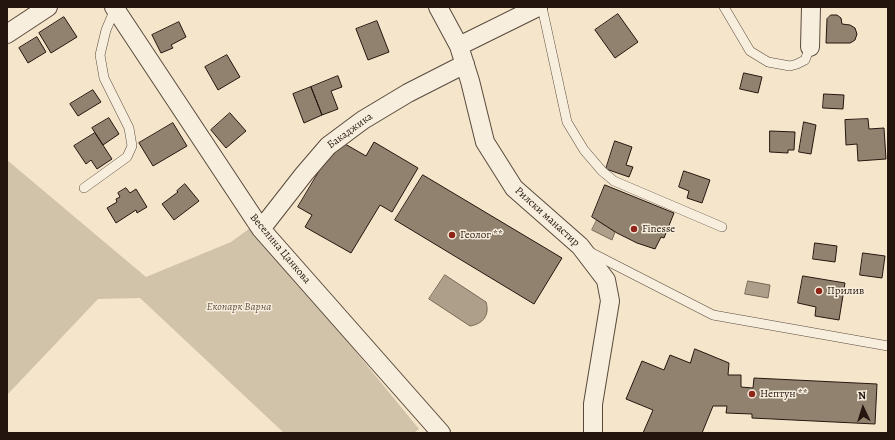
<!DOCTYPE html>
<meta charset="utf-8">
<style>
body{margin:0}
#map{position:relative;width:895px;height:440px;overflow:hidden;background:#f5e5ca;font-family:Alegreya,serif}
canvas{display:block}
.frame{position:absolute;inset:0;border:8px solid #24160e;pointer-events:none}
.north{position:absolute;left:843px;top:388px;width:40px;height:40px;-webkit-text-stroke:3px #f8eedd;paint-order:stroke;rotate:356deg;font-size:11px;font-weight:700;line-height:16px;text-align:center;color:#24160e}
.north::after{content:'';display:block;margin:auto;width:14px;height:18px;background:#24160e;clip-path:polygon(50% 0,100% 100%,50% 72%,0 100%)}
</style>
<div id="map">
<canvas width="895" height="440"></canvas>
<div class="frame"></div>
<div class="north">N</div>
</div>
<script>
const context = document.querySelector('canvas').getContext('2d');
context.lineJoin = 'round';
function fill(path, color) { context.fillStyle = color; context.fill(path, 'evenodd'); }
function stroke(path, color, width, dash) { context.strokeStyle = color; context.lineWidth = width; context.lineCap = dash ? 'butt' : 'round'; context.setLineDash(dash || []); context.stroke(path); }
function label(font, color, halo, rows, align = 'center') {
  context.font = font + ' Alegreya,serif'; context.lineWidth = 3; context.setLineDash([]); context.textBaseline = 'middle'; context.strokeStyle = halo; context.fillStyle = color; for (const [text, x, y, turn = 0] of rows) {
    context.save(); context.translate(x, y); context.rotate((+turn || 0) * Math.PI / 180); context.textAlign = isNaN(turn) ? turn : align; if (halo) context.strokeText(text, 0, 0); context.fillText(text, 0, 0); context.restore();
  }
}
fill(new Path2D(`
 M7 160 146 277 231 242 253 226 419 429 414 433H284L140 298 98 299 7 395Z`), '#d1c2aa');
const water = new Path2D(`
 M597 220 615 232 612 240 592 230Z
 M445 275 486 302C490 315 483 324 470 326L429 299Z
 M748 281 770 285 768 298 745 294Z`);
fill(water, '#ae9f8a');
stroke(water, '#776858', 1);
const building = new Path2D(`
 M618 14 638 42 615 58 595 30Z
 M831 15H837L841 18 842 24 850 25 855 28 857 34 855 40 852 42 850 43H826L827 19Z
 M64 17 77 37 51 53 39 33Z
 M377 21 389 52 368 60 356 29Z
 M179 22 186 37 171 45 173 48 161 53 152 35Z
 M37 37 46 52 28 63 19 48Z
 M227 55 240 77 218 90 205 67Z
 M744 73 762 77 758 93 740 89Z
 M338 76 342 87 331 91 338 109 322 115 311 87Z
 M311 87 322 115 304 123 293 94Z
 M93 90 101 102 78 116 70 104Z
 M824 94 844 95 843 109 823 108Z
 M230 113 246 131 226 148 211 130Z
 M109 118 119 134 103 145 92 128Z
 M868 119 869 129 884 128 886 159 858 161 857 144 846 145 845 120Z
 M804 122 816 125 811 154 799 152Z
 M173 123 187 146 153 166 139 143Z
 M770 131 795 132 794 150H788V153L770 152Z
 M95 133 112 159 97 169 91 160 86 164 74 146Z
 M338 140 366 156 374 142 418 168 392 212 380 205 351 253 305 227 312 215 298 207Z
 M615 141 632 147 626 165 633 167 629 177 606 169Z
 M684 171 710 180 702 203 687 198 689 191 679 187Z
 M423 175 562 258 534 304 395 220Z
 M185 184 199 201 174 220 162 204 178 192 177 191Z
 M605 185 674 213 664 238 661 237 655 249 637 243 617 233 592 217Z
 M126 188 130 193 136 189 147 207 137 213 136 210 116 223 107 208 117 202 116 199 120 197 118 193Z
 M815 243 837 246 835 262 813 259Z
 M863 253 885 256 882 278 860 275Z
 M803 276 845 283 839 320 815 316 816 307 798 303Z
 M695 349 729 363 728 375H741V387L753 388 754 378 877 384 875 424 752 418V414L726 413 727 406H713L702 433H643L653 410 626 399 642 361 664 370 670 355 690 363Z`);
fill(building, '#918270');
stroke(building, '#24160e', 1);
const lane = new Path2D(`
 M542 7 567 122 584 150 602 171 614 181 722 227
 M724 7 750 51 768 62 790 66 797 64 805 60 810 47
 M84 188 127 157 132 146 129 128 104 78 100 55 106 30 115 9
 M588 251 713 315 888 346`);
const street = new Path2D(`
 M114 7 261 229 441 433
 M438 7 459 46 470 81 485 142 514 188 580 246 606 280 610 301 593 404V433
 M7 34 48 7
 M459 46 538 7
 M810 47 811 7
 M261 229 304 174 328 146 363 120 408 93 465 64`);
stroke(lane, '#584a3d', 10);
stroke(street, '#584a3d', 20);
stroke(lane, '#f8eedd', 9);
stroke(street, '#f8eedd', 18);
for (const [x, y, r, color] of [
 [634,229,4,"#8f2418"],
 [452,235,4,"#8f2418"],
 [819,291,4,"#8f2418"],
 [752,394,4,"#8f2418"]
]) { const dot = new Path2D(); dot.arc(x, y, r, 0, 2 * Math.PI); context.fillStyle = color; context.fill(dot); stroke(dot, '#f8eedd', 1.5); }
label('11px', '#24160e', '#f8eedd', [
 ["Бакаджика",350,131,-36],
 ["Рилски манастир",547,217,42],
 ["Веселина Цанкова",280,249,50]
]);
label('11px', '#24160e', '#f8eedd', [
 ["Finesse",642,229],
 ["Геолог **",460,235],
 ["Прилив",827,291],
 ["Нептун **",760,394]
], 'left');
label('italic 11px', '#615245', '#f8eedd', [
 ["Екопарк Варна",239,307]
]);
</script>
